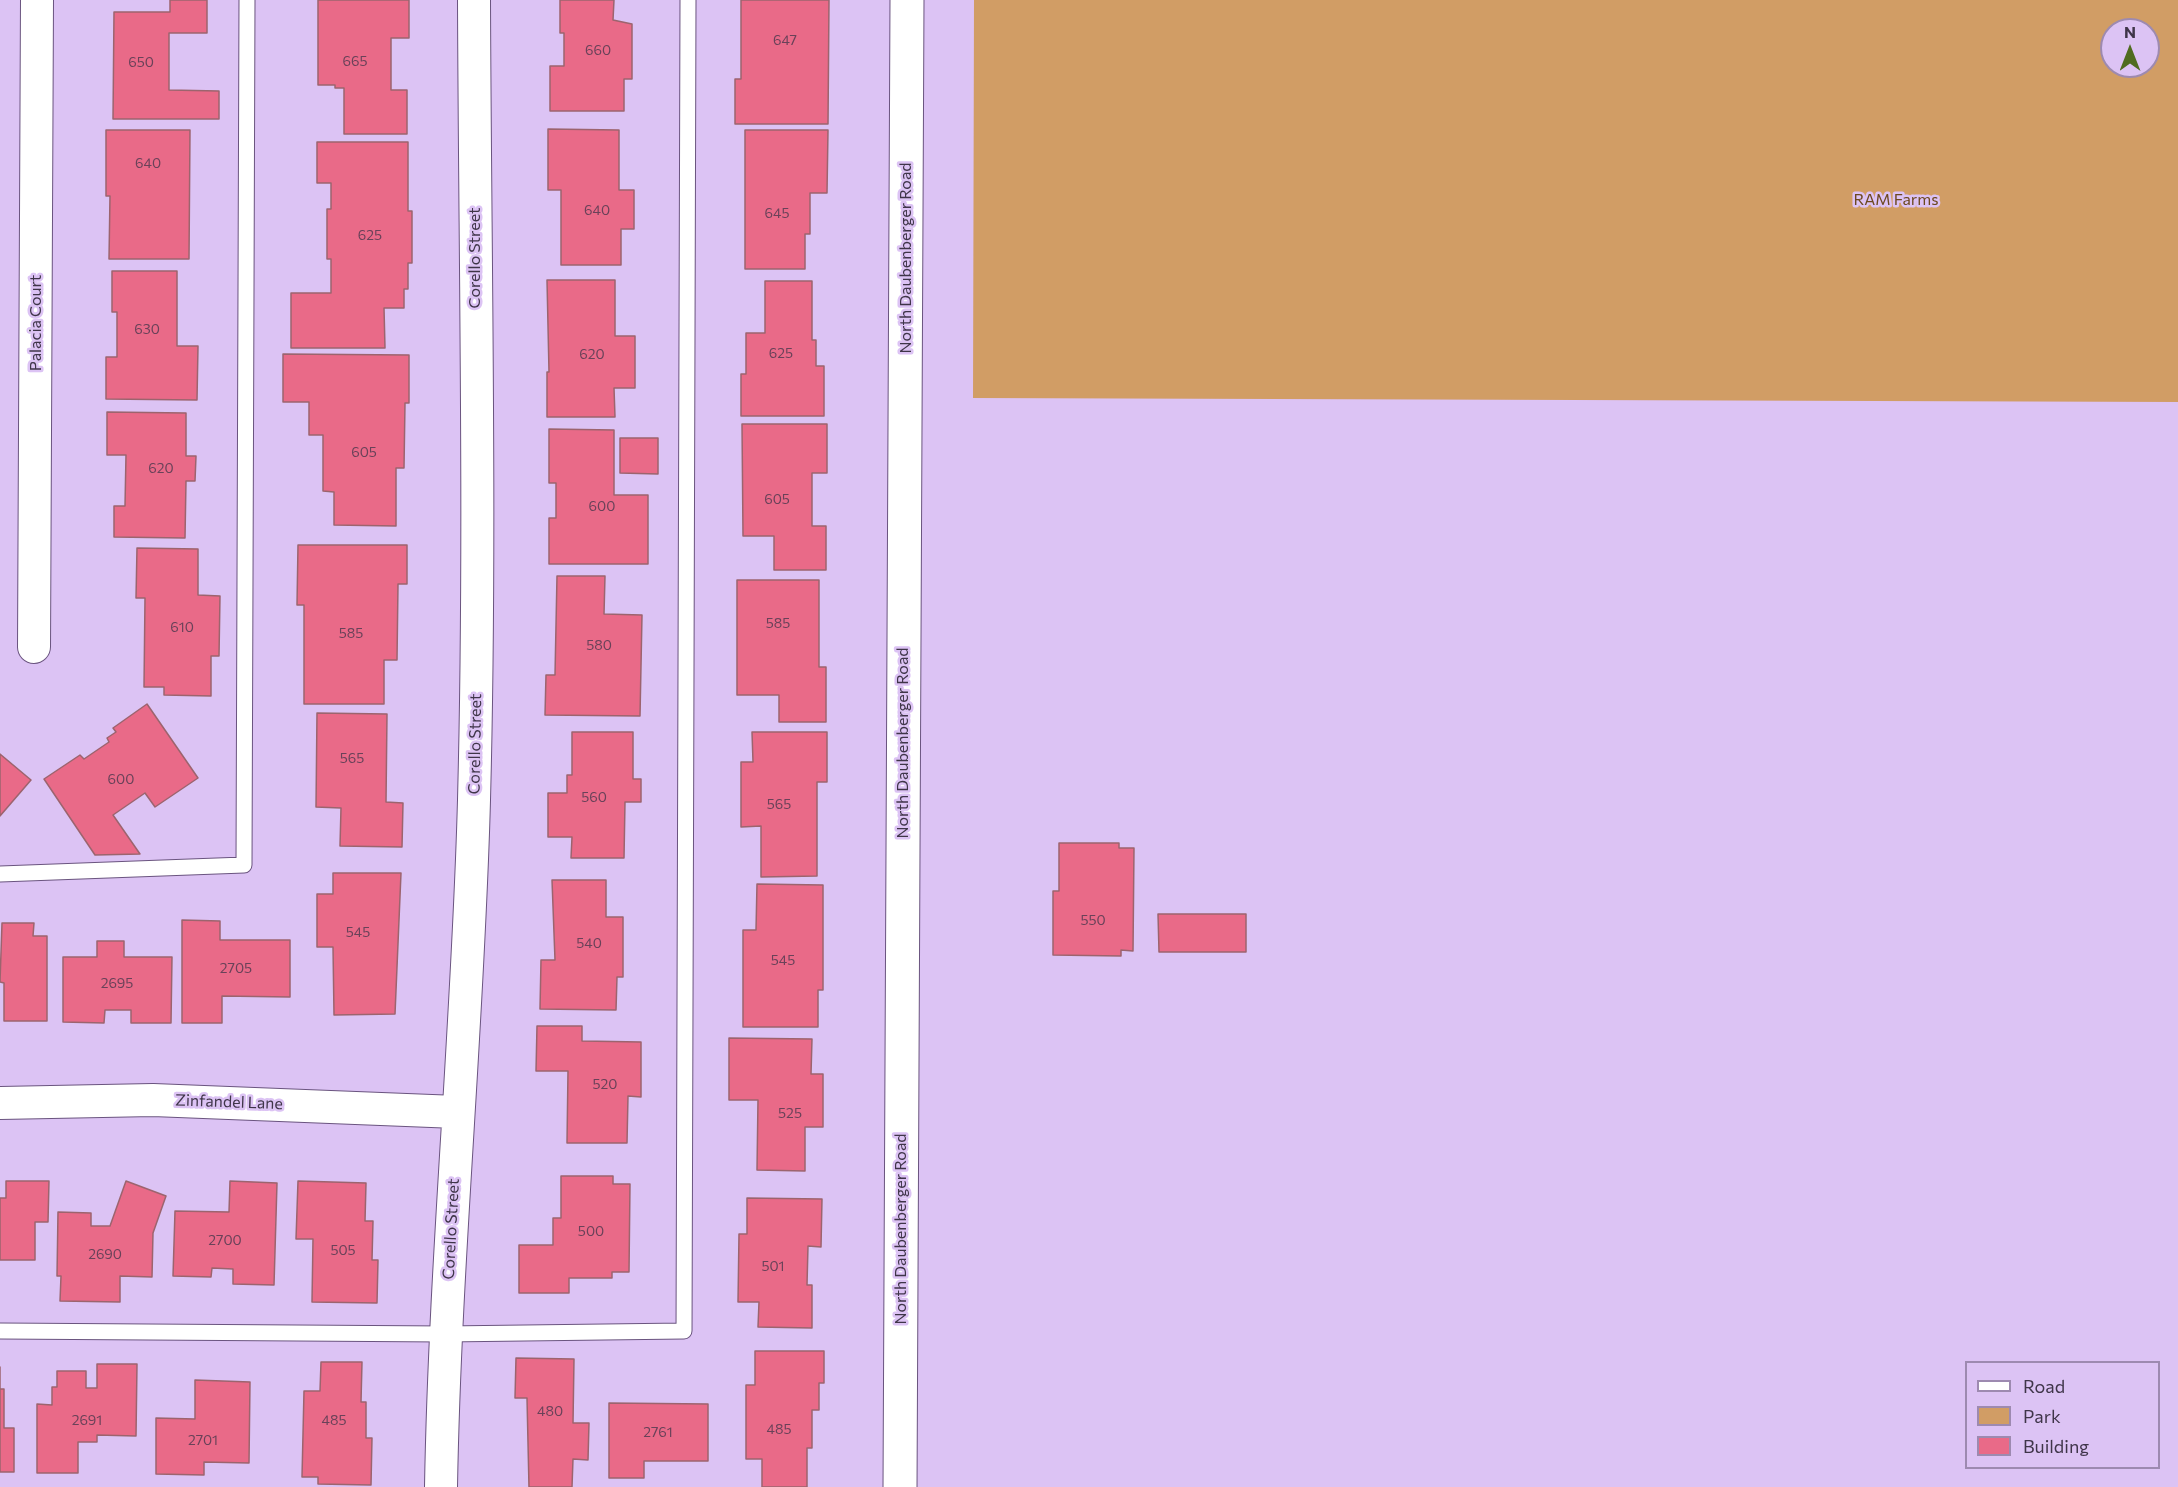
<!DOCTYPE html>
<style>
body{margin:0}
#map{position:relative;width:2178px;height:1487px;overflow:hidden;background:#dcc3f4;font-family:Commissioner,sans-serif}
canvas{display:block}
.legend{position:absolute;left:1965px;top:1361px;width:195px;height:108px;box-sizing:border-box;background:#dcc3f4;border:2px solid #9d8ab0;margin:0;padding:8px 10px;list-style:none;font-size:18px;color:#3f3549}
.legend li{display:flex;align-items:center;gap:12px;height:30px}
.legend b{width:30px;border:2px solid #9d8ab0}
.north{position:absolute;left:2100px;top:18px;width:60px;height:60px;box-sizing:border-box;background:#dcc3f4;border:2px solid #9d8ab0;border-radius:50%;rotate:0deg;font-size:16px;font-weight:700;line-height:24px;text-align:center;color:#3f3549}
.north::after{content:'';display:block;margin:auto;width:21px;height:27px;background:#506c20;clip-path:polygon(50% 0,100% 100%,50% 72%,0 100%)}
</style>
<div id="map">
<canvas width="2178" height="1487"></canvas>
<ul class="legend">
<li><b style="height:8px;background:#fff"></b>Road</li>
<li><b style="height:16px;background:#d19d65"></b>Park</li>
<li><b style="height:16px;background:#e96a88"></b>Building</li>
</ul>
<div class="north">N</div>
</div>
<script>
const context = document.querySelector('canvas').getContext('2d');
context.lineJoin = 'round';
function fill(path, color) { context.fillStyle = color; context.fill(path, 'evenodd'); }
function stroke(path, color, width, dash) { context.strokeStyle = color; context.lineWidth = width; context.lineCap = dash ? 'butt' : 'round'; context.setLineDash(dash || []); context.stroke(path); }
function label(font, color, halo, rows, align = 'center') {
  context.font = font + ' Commissioner,sans-serif'; context.lineWidth = 5; context.setLineDash([]); context.textBaseline = 'middle'; context.strokeStyle = halo; context.fillStyle = color; for (const [text, x, y, turn = 0] of rows) {
    context.save(); context.translate(x, y); context.rotate((+turn || 0) * Math.PI / 180); context.textAlign = isNaN(turn) ? turn : align; if (halo) context.strokeText(text, 0, 0); context.fillText(text, 0, 0); context.restore();
  }
}
fill(new Path2D(`
 M974 0H2178V402L973 398ZM2112 30H2148V66H2112Z`), '#d19d65');
const building = new Path2D(`
 M170 0H207V33H169V90L219 91V119H113L114 12H170Z
 M318 0H409V38H391V90H407V134H344V88H335V85H318Z
 M560 0H614L613 20 632 24V79H624V111H550V66H564V33H560Z
 M741 0H829L828 124H735V79H741Z
 M548 129 619 130V190H634V229H621V265H561V190H548Z
 M106 130H190L189 259H109L110 196H106Z
 M745 130H828L827 193H810V234H805V269H745Z
 M317 142H408V211H412V263H408V289H404V308H384L385 348H291V293H331V259H327V209H331V183H317Z
 M112 271H177V346H198L197 400 106 399V357H117V312H112Z
 M547 280H615V336H635V388H614L615 417H547V372H549Z
 M765 281H812V340H816V366H824V416H741V374H746V333H765Z
 M283 354 409 355V403H405L404 468H396V526L334 525V492L323 491V435H309V402H283Z
 M107 412 186 413V456H196L195 481H186L185 538 114 537V506H125L126 455H107Z
 M742 424H827V473H812V526H826V570H774V536H743Z
 M549 429 614 430V495H648V564H549V518H556V483H549Z
 M620 438H658V474L620 473Z
 M298 545H407V584H398L397 660H384V704H304V605H297Z
 M137 548 198 549V595L220 596 219 656H211V696L164 695V687H144L145 598H136Z
 M557 576H605L604 614 642 615 640 716 545 715 546 675H555Z
 M737 580H819V667H826V722H779V695H737Z
 M147 704 198 778 155 807 145 793 113 815 140 854 95 855 44 779 80 755 84 759 109 742 107 738 116 732 113 728Z
 M317 713 387 714 386 802 403 803 402 847 340 846 341 808 316 807Z
 M572 732H633V779H641V802H625L624 858H571L572 837H548V793H567V775H572Z
 M752 732H827V782H817V876L761 877V826L741 827V762H753Z
 M0 754 31 780 0 816Z
 M1059 843H1119V848H1134L1133 951 1121 950V956L1053 955V891H1059Z
 M333 873H401L395 1014 334 1015 333 947H317V894H333Z
 M552 880H606V917H623V977H617L616 1010 540 1009 541 960H555Z
 M757 884 823 885V990H818V1027H743V930H756Z
 M1158 914H1246V952H1159Z
 M182 920 220 921V940H290V997L222 996V1023H182Z
 M2 923H34L33 936H47V1021H4V983L0 982Z
 M97 941H124V957H172L171 1023H131V1010H105L104 1023 63 1022V957H97Z
 M537 1026H582V1041L641 1042V1097L628 1096 627 1143H567L568 1071H536Z
 M729 1038 812 1039 811 1074H823V1127H805V1171L757 1170 758 1100H729Z
 M561 1176H613V1184H630L629 1272H612V1278H569V1293H519V1245H553V1218H561Z
 M6 1181H49L48 1222H35V1260H0V1198H6Z
 M126 1181 166 1196 153 1233 152 1277 120 1276V1302L60 1301 61 1276H57L58 1212 91 1213V1226H110Z
 M230 1181 277 1183 274 1285 233 1284V1269L212 1268 211 1277 173 1276 175 1211 229 1212Z
 M298 1181 366 1183 365 1221H373L372 1260H378L377 1303 312 1302 313 1239H296Z
 M747 1198 822 1199 821 1247 808 1246 807 1285H812V1328L758 1327 759 1302H738L739 1234H747Z
 M755 1351H824V1383H819V1410H812V1448H807V1487H762V1459H746V1385H755Z
 M516 1358 574 1359 573 1423H589L588 1460 573 1459 572 1487H529L527 1398H515Z
 M321 1362H362L361 1402H366V1438H372L371 1485 318 1484V1477H302L304 1391H320Z
 M97 1364H137L136 1436 97 1435V1442H78V1473H37V1404L52 1405V1387H57V1371H86V1388H97Z
 M0 1367V1389H4V1428H14V1472H0Z
 M195 1380 250 1382 249 1463 204 1462V1475L156 1474V1418L195 1419Z
 M609 1403 708 1404V1461H644V1478H609Z`);
fill(building, '#e96a88');
stroke(building, '#9c646e', 1.5);
const lane = new Path2D(`
 M0 874 244 865 247 0
 M0 1331 445 1334 684 1331 688 0`);
const street = new Path2D(`
 M34 647 37 0
 M0 1103 153 1100 457 1112
 M441 1487C445 1258 468 1029 474 800 481 534 475 266 474 0`);
const secondary = new Path2D(`
 M900 1487 907 0`);
stroke(lane, '#6a547f', 17);
stroke(street, '#6a547f', 34);
stroke(secondary, '#6a547f', 35);
stroke(lane, '#fff', 15);
stroke(street, '#fff', 32);
stroke(secondary, '#fff', 33);
label('14px', '#6a4259', null, [
 ["647",785,40],
 ["660",598,50],
 ["665",355,61],
 ["650",141,62],
 ["640",148,163],
 ["640",597,210],
 ["645",777,213],
 ["625",370,235],
 ["630",147,329],
 ["625",781,353],
 ["620",592,354],
 ["605",364,452],
 ["620",161,468],
 ["605",777,499],
 ["600",602,506],
 ["585",778,623],
 ["610",182,627],
 ["585",351,633],
 ["580",599,645],
 ["565",352,758],
 ["600",121,779],
 ["560",594,797],
 ["565",779,804],
 ["550",1093,920],
 ["545",358,932],
 ["540",589,943],
 ["545",783,960],
 ["2705",236,968],
 ["2695",117,983],
 ["520",605,1084],
 ["525",790,1113],
 ["500",591,1231],
 ["2700",225,1240],
 ["505",343,1250],
 ["2690",105,1254],
 ["501",773,1266],
 ["480",550,1411],
 ["2691",87,1420],
 ["485",334,1420],
 ["485",779,1429],
 ["2761",658,1432],
 ["2701",203,1440]
]);
label('16px', '#6c481e', '#dcc3f4', [
 ["RAM Farms",1896,200]
]);
label('16px', '#3f3549', '#dcc3f4', [
 ["Corello Street",475,258,-90],
 ["North Daubenberger Road",906,258,-90],
 ["Palacia Court",36,323,-90],
 ["North Daubenberger Road",903,743,-90],
 ["Corello Street",475,744,-89],
 ["Zinfandel Lane",229,1102,2],
 ["Corello Street",451,1229,-87],
 ["North Daubenberger Road",901,1229,-90]
]);
</script>
